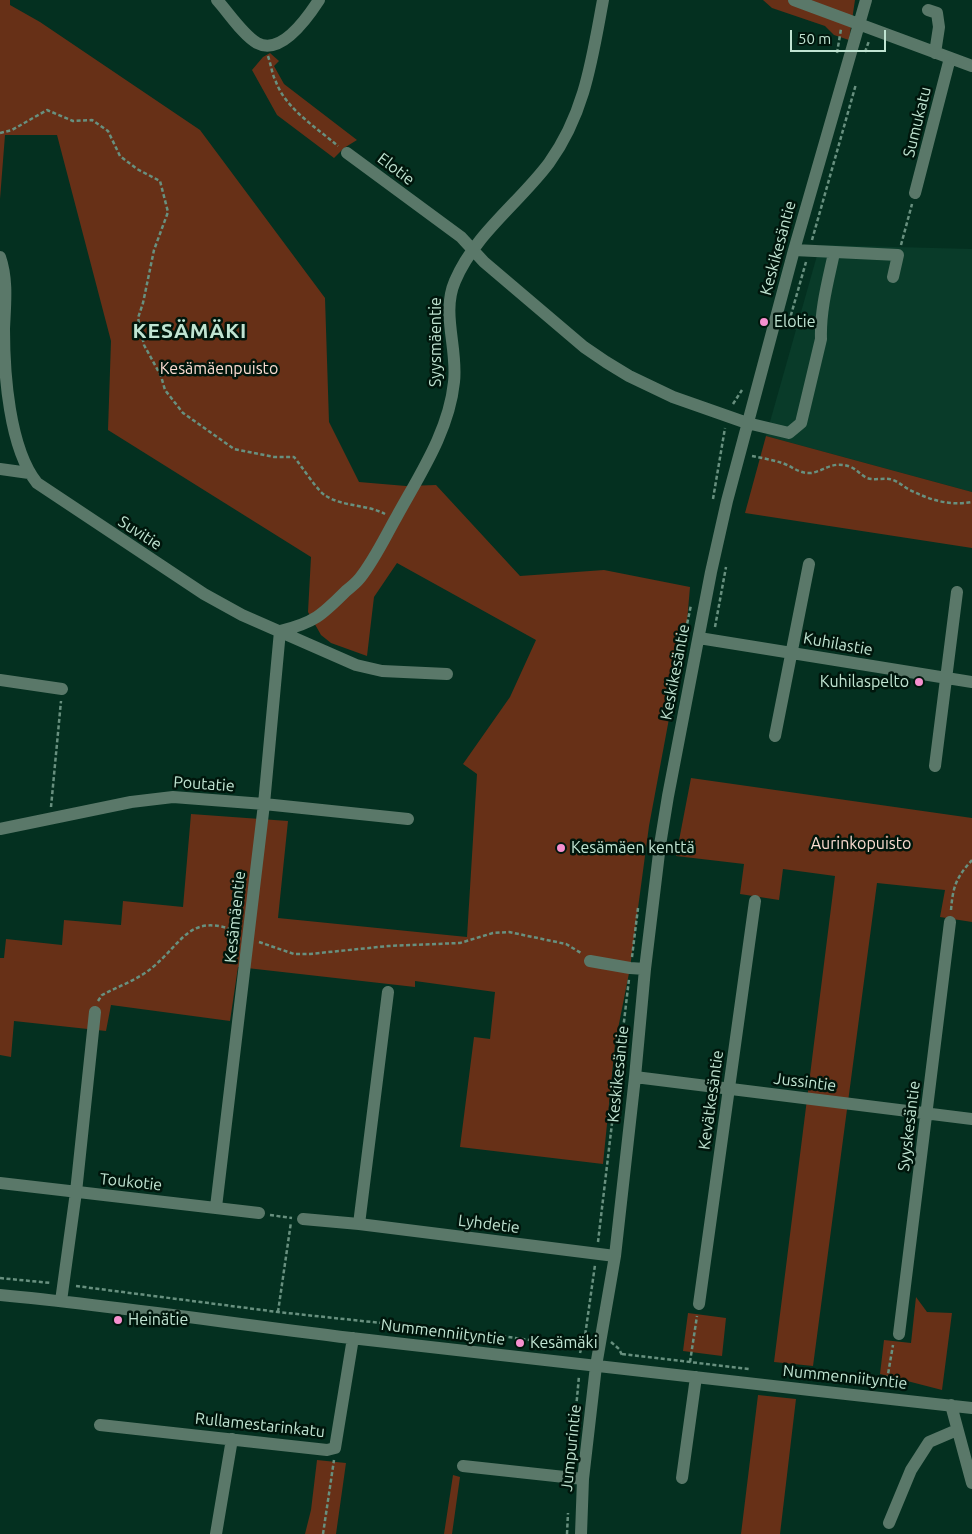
<!DOCTYPE html>
<meta charset="utf-8">
<style>
body{margin:0}
#map{position:relative;width:972px;height:1534px;overflow:hidden;background:#043020;font-family:Ubuntu,sans-serif}
canvas{display:block}
.scale{position:absolute;left:790px;top:30px;width:96px;height:22px;box-sizing:border-box;border:2px solid #c0e4d2;border-top:0;padding-left:6px;font-size:15px;line-height:18px;white-space:nowrap;color:#c0e4d2;-webkit-text-stroke:4px #00160c;paint-order:stroke}
</style>
<div id="map">
<canvas width="972" height="1534"></canvas>
<div class="scale">50 m</div>
</div>
<script>
const context = document.querySelector('canvas').getContext('2d');
context.lineJoin = 'round';
function fill(path, color) { context.fillStyle = color; context.fill(path, 'evenodd'); }
function stroke(path, color, width, dash) { context.strokeStyle = color; context.lineWidth = width; context.lineCap = dash ? 'butt' : 'round'; context.setLineDash(dash || []); context.stroke(path); }
function label(font, color, halo, rows, align = 'center') {
  context.font = font + ' Ubuntu,sans-serif'; context.lineWidth = 5; context.setLineDash([]); context.textBaseline = 'middle'; context.strokeStyle = halo; context.fillStyle = color; for (const [text, x, y, turn = 0] of rows) {
    context.save(); context.translate(x, y); context.rotate((+turn || 0) * Math.PI / 180); context.textAlign = isNaN(turn) ? turn : align; if (halo) context.strokeText(text, 0, 0); context.fillText(text, 0, 0); context.restore();
  }
}
fill(new Path2D(`
 M820 245 972 249V492L766 436Z`), '#093b29');
fill(new Path2D(`
 M0 0H10V5L40 22 200 130 325 298 329 422 359 482 406 486 436 485 520 576 604 570 690 587 687 622 649 826 630 968 615 1044 603 1164 460 1147 474 1037 490 1039 495 992 415 981V987L238 967 230 1021 111 1005 106 1031 14 1021 11 1057 0 1055V958H4L6 939 62 945 64 920 121 925 123 901 183 907 191 814 288 821 278 918 467 937 477 774 463 764 510 697 536 640 397 563 374 597 367 656 331 643 321 635 308 612 311 557 108 430 111 341 57 135H5L0 199Z
 M763 0H855L849 40 834 35 825 26 772 8Z
 M270 53 279 61 274 66 284 84 357 140 344 148 334 158 277 115 252 70 263 57Z
 M766 436 972 492V548L745 513Z
 M691 778 972 818V922L940 917 945 890 877 883 813 1366 774 1362 835 876 783 869 779 900 740 894 744 864 676 856Z
 M916 1297 927 1312 952 1313 942 1390 880 1374 884 1340 911 1343Z
 M688 1313 726 1318 722 1356 683 1351Z
 M758 1395 796 1399 780 1534H741Z
 M317 1460 346 1463 336 1534H305L311 1510Z
 M453 1475 460 1477 452 1534H444Z`), '#673017');
stroke(new Path2D(`
 M865 52 869 41
 M837 53 841 29
 M268 56C271 65 272 74 276 82 286 109 317 128 338 146
 M0 133 12 130 47 110 73 121 92 120 108 131 120 156 137 169 160 181 168 212 154 250 143 303 138 318 144 345 161 376 165 390 183 413 234 449 274 457H294C301 465 318 492 326 496 344 507 366 504 385 514
 M812 240 856 84
 M901 245 912 204
 M789 322 806 262
 M733 404 742 390
 M752 456C762 458 773 460 782 463 792 466 799 474 811 473 825 471 832 460 851 467 857 470 861 475 867 478 876 481 885 477 893 480 899 482 904 487 910 490 930 500 949 506 972 502
 M713 499 725 428
 M715 627 726 567
 M678 668 691 605
 M51 807 61 701
 M951 910C953 886 956 878 972 860
 M259 942 294 954H310L388 946 460 943 493 933 509 932 566 944 581 953
 M632 957 638 908
 M98 1001 102 995C119 986 139 979 153 967 184 941 190 912 238 932
 M270 1215 292 1218
 M598 1242 629 979
 M0 1278 51 1283
 M76 1286 278 1312 494 1335 580 1347
 M278 1312 291 1222
 M611 1342 619 1349 622 1355
 M580 1353 585 1336 595 1265
 M622 1354 749 1369
 M690 1362 697 1316
 M886 1386 893 1345
 M572 1453 579 1376
 M323 1534 334 1460
 M567 1534 568 1513`), '#68907f', 2.5, [4, 2.5]);
stroke(new Path2D(`
 M217 0C228 12 243 35 257 43 281 56 308 17 319 0
 M794 0 972 66
 M928 10 937 13 939 27 935 53
 M347 153 461 237 484 262 584 347 606 362 629 376 673 397 747 423 789 433 801 423 821 339C820 310 828 281 834 253
 M915 193 950 58
 M794 250 898 255 893 277
 M0 257C8 280 5 305 4 329 4 373 9 448 37 483L204 594 242 615 356 665 382 671 447 674
 M0 469 29 473
 M280 631C314 623 322 615 346 591 351 587 356 583 360 578 375 559 385 537 397 516 420 474 449 431 454 382 458 348 441 313 455 281 475 234 519 203 549 163 585 113 592 59 603 0
 M699 638 972 682
 M0 680 62 689
 M775 736 809 564
 M935 766 957 592
 M0 829 131 802 173 797 264 804 408 819
 M590 961 630 968 645 969
 M635 1077 972 1119
 M0 1183 259 1213
 M216 1207 264 804 280 631
 M303 1219 359 1224 615 1256
 M359 1224 388 992
 M0 1295C118 1306 234 1324 351 1338 558 1363 765 1385 972 1408
 M61 1301 76 1192 95 1012
 M699 1304 755 901
 M899 1334 950 922
 M951 1405 972 1483
 M100 1425 327 1450 335 1448 353 1338
 M463 1466 583 1479
 M682 1478 696 1377
 M889 1523 911 1470 929 1442 957 1430
 M216 1534 232 1439
 M581 1534 583 1479 596 1366 615 1256 635 1077 645 969 660 845 668 796 711 572 727 501 794 250 866 0`), '#5a7869', 12);
for (const [x, y, r, color] of [
 [764,322,5,"#f690cf"],
 [919,682,5,"#f690cf"],
 [561,848,5,"#f690cf"],
 [118,1320,5,"#f690cf"],
 [520,1343,5,"#f690cf"]
]) { const dot = new Path2D(); dot.arc(x, y, r, 0, 2 * Math.PI); context.fillStyle = color; context.fill(dot); stroke(dot, '#00160c', 2); }
label('16px', '#c0e4d2', '#00160c', [
 ["Sumukatu",917,122,-76],
 ["Elotie",396,169,37],
 ["Keskikesäntie",778,248,-75],
 ["Syysmäentie",436,342,-90],
 ["Suvitie",140,533,33],
 ["Kuhilastie",838,644,10],
 ["Keskikesäntie",675,672,-79],
 ["Poutatie",204,784,4],
 ["Kesämäentie",235,917,-84],
 ["Keskikesäntie",618,1074,-84],
 ["Jussintie",805,1082,7],
 ["Kevätkesäntie",711,1100,-82],
 ["Syyskesäntie",909,1126,-83],
 ["Toukotie",131,1182,6],
 ["Lyhdetie",489,1224,7],
 ["Nummenniityntie",443,1332,7],
 ["Nummenniityntie",845,1377,6],
 ["Rullamestarinkatu",260,1425,6],
 ["Jumpurintie",571,1448,-84]
]);
label('16px', '#c0e4d2', '#00160c', [
 ["Elotie",774,322],
 ["Kuhilaspelto",909,682,"right"],
 ["Kesämäen kenttä",571,848],
 ["Heinätie",128,1320],
 ["Kesämäki",530,1343]
], 'left');
label('16px', '#fadcd1', '#00160c', [
 ["Kesämäenpuisto",219,369],
 ["Aurinkopuisto",861,844]
]);
context.letterSpacing = '1px';
label('bold 21px', '#c0e4d2', '#00160c', [
 ["KESÄMÄKI",190,331]
]);
context.letterSpacing = '0px';
</script>
